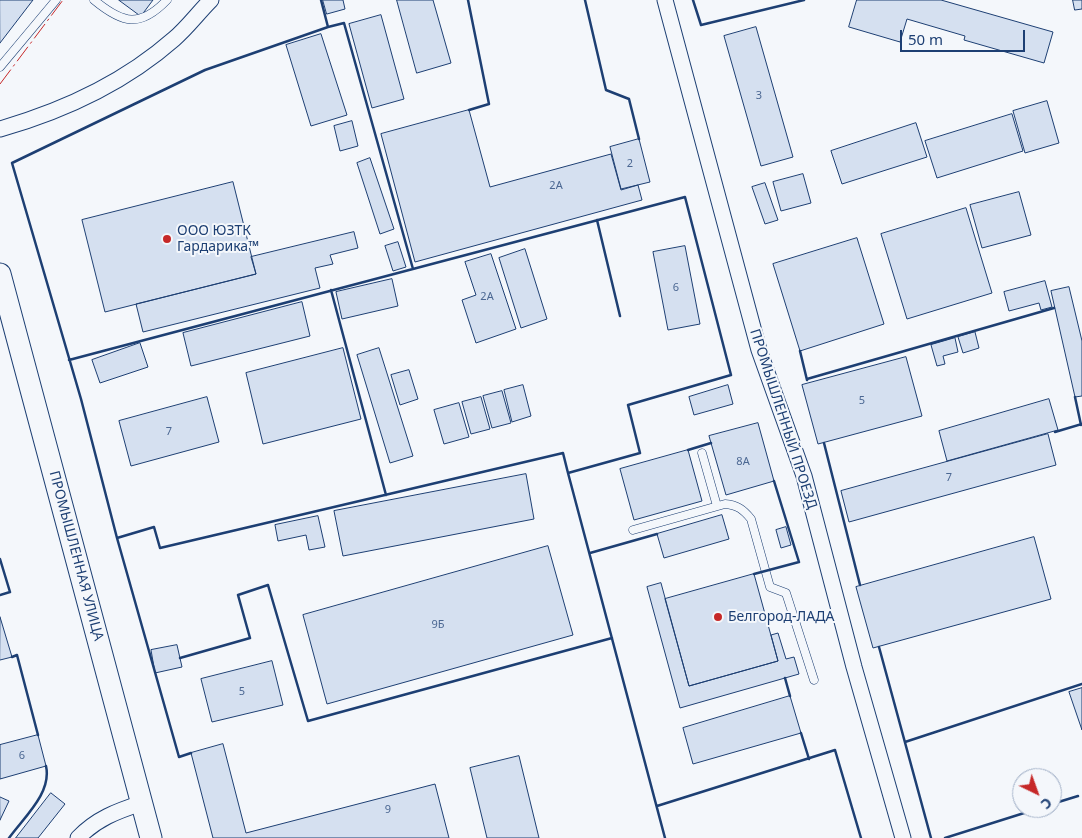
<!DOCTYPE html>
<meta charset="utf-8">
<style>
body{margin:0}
#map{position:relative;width:1082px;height:838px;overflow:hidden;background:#f4f7fb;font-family:"Noto Sans",sans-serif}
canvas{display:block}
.north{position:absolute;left:1012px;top:768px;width:50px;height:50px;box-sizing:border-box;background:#f4f7fb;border:1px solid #9eadc5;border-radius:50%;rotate:138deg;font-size:14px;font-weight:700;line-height:20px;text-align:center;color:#1d3f73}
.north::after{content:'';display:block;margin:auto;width:18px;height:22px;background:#c62828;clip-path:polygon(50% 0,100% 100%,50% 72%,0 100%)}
.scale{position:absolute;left:900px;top:30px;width:125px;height:22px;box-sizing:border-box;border:2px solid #1d3f73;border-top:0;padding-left:6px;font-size:15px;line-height:18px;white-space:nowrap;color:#1d3f73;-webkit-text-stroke:4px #f4f7fb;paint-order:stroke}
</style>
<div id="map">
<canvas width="1082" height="838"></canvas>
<div class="north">С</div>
<div class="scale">50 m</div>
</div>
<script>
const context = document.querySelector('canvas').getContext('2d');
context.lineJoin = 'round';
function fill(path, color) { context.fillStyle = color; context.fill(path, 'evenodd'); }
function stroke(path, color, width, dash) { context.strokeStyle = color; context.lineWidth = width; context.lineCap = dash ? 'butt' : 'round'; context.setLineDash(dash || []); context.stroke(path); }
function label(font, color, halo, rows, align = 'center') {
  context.font = font + ' "Noto Sans",sans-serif'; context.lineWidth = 4; context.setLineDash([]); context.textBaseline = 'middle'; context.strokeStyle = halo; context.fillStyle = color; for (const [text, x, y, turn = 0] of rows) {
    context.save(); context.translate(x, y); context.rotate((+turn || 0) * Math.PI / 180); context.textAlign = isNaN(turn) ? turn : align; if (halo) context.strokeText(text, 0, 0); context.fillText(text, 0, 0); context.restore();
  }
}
const building = new Path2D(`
 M0 0H33L0 43Z
 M119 0H153L141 16Z
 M323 0H343L345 9 327 14Z
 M397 0H433L451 63 417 73Z
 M857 0H941L1053 32 1044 63 964 40 965 36 907 19 900 42 849 27Z
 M1073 0H1082V9L1075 10Z
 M381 15 404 99 372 108 349 24Z
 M756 27 793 157 761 166 724 36Z
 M321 34 347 115 311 126 286 45Z
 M1047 101 1059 143 1025 153 1013 111Z
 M469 110 490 187 611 154 621 190 638 185 642 200 415 262 381 134Z
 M1012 114 1023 151 937 178 925 141Z
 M352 121 358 146 340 151 334 126Z
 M916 123 927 157 842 184 831 151Z
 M639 139 650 182 621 189 610 147Z
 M370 158 394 229 380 234 357 163Z
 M803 174 811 203 781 211 773 182Z
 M233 182 256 274 105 312 82 220Z
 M765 183 778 220 765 224 752 187Z
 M1019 192 1031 235 982 248 970 205Z
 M966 208 992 293 907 319 881 234Z
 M354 232 358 248 330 255 333 264 315 268 320 288 143 332 136 304 256 274 251 257Z
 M857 238 884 324 800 351 773 264Z
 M398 242 406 267 393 271 385 246Z
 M685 246 700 324 668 330 653 252Z
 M525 249 547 319 521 328 499 258Z
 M491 254 516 329 476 343 462 300 476 295 465 262Z
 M392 279 398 306 342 319 336 292Z
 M1045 281 1052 307 1041 310 1039 303 1009 311 1004 292Z
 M1069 287 1082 341V396L1075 397 1051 291Z
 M302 302 310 336 191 366 183 333Z
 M975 332 979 348 963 353 958 337Z
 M955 338 958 352 943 356 945 364 937 366 931 345Z
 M140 343 148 367 100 383 92 360Z
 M343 348 361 419 263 444 246 373Z
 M379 348 413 456 390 463 357 355Z
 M906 357 922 416 818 444 802 385Z
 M409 370 418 399 400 405 391 375Z
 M523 385 531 416 512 422 504 390Z
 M728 385 733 404 694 415 689 397Z
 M502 391 511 423 492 428 483 396Z
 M207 397 219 442 131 466 119 421Z
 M481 397 490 429 471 434 462 402Z
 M1049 399 1058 430 947 461 939 431Z
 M459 403 469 437 444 444 434 410Z
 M758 423 774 481 726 495 709 436Z
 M1048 434 1056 465 849 522 841 491Z
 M688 450 702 501 634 520 620 469Z
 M526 474 534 519 343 556 334 511Z
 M722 515 729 539 664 558 657 534Z
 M318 516 325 547 309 550 306 535 278 541 275 525Z
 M786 527 791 545 781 548 776 530Z
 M1034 537 1051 599 873 648 856 587Z
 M548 546 573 635 327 704 303 615Z
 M754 574 778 661 689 686 665 599Z
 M661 583 689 686 778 661 771 635 778 633 786 659 794 657 799 674 680 708 647 587Z
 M0 617 12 657 0 660Z
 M177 645 182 667 155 673 151 650Z
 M272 661 283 705 212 722 201 679Z
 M1082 688V730L1069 692Z
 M790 696 801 733 693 764 683 728Z
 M38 735 46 766 0 779V745Z
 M223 744 246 833 435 784 449 838H213L191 753Z
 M519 756 539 838H487L470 768Z
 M51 793 65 804 38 838H16Z
 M0 797 9 801 0 820Z`);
fill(building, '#d5e0f0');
stroke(building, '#1d3f73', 1);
const lane = new Path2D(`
 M94 0C123 24 140 28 167 0
 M0 67 56 0
 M702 453 717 506
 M633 530 725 504C737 505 743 509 751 519L770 587 786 593 814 680`);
const street = new Path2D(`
 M665 0 759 350 804 476 854 667 903 838
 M0 129C63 111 124 83 174 39 187 28 198 13 211 0
 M78 838C96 819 117 811 142 803`);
const secondary = new Path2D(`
 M0 274 151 838`);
stroke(lane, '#1d3f73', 9);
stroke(street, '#1d3f73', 17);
stroke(secondary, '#1d3f73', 23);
stroke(lane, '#f4f7fb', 8);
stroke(street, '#f4f7fb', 15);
stroke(secondary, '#f4f7fb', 21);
stroke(new Path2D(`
 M321 0 328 27 205 70 12 163 81 399 117 538 154 527 160 548 563 453 568 473
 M468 0 489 104 469 110
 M585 0 606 90 629 99 639 139
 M693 0 701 25 804 0
 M328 27 344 23 413 269
 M597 220 620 316
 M331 290 386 495
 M800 351 807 380
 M69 360 685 197 731 375 628 405 640 453 568 473 665 838
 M807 379 1054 308
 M1075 397 1081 425
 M1055 432 1082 424
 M824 443 860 585
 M688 450 711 443
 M117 538 179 757 191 753
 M590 553 657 534
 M0 559 10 592 0 595
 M754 574 799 562 774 481
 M879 647 931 838
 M12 657 17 655 38 735
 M180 658 250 638 238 595 268 585 308 721 612 638
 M785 678 790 696
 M801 733 809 759
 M905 742 1082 684
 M1052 804 1078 796
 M657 806 835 750 861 838
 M9 838C24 817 52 793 46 766
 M945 838 1040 808`), '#1d3f73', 2.5);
stroke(new Path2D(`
 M0 84 63 0`), '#c62828', 1, [18, 4, 2.5, 4]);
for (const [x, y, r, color] of [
 [167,239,5,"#c62828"],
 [718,617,5,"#c62828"]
]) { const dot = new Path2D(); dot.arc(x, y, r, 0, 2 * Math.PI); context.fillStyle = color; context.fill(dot); stroke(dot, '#f4f7fb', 2); }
label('11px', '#4b6792', null, [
 ["3",759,96],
 ["2",630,164],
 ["2А",556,186],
 ["6",676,288],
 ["2А",487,297],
 ["5",862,401],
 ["7",169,432],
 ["8А",743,462],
 ["7",949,478],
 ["9Б",438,625],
 ["5",242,692],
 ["6",22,756],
 ["9",388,810]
]);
label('14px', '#1d3f73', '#f4f7fb', [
 ["ООО ЮЗТК",177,231],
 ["Гардарика™",177,247],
 ["Белгород-ЛАДА",728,617]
], 'left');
label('14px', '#1d3f73', '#f4f7fb', [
 ["ПРОМЫШЛЕННЫЙ ПРОЕЗД",783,419,72],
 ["ПРОМЫШЛЕННАЯ УЛИЦА",76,556,75]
]);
</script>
